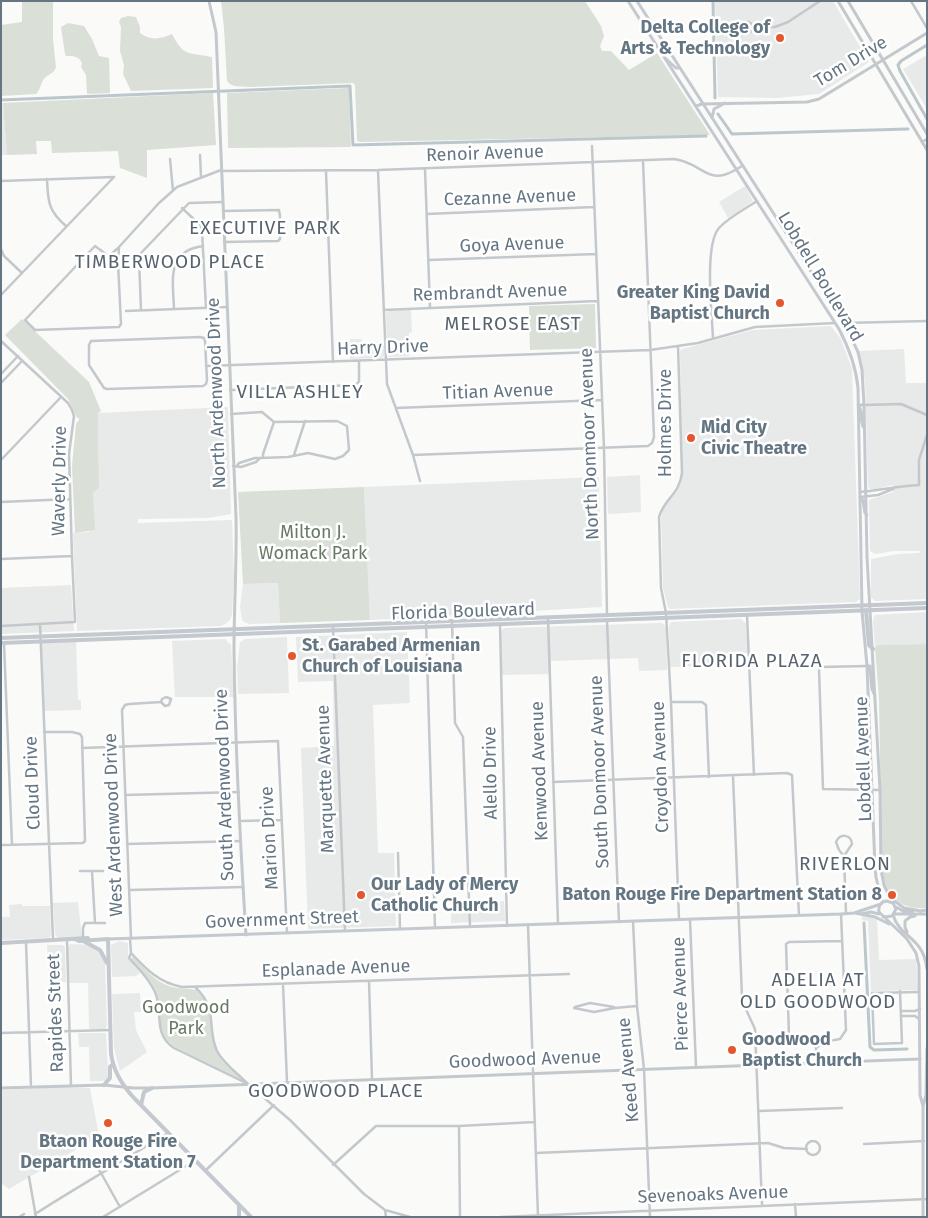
<!DOCTYPE html>
<style>
body{margin:0}
#map{position:relative;width:928px;height:1218px;overflow:hidden;background:#fafaf8;font-family:"Fira Sans",sans-serif}
canvas{display:block}
.frame{position:absolute;inset:0;border:2px solid #657683;pointer-events:none}
</style>
<div id="map">
<canvas width="928" height="1218"></canvas>
<div class="frame"></div>
</div>
<script>
const context = document.querySelector('canvas').getContext('2d');
context.lineJoin = 'round';
function fill(path, color) { context.fillStyle = color; context.fill(path, 'evenodd'); }
function stroke(path, color, width, dash) { context.strokeStyle = color; context.lineWidth = width; context.lineCap = dash ? 'butt' : 'round'; context.setLineDash(dash || []); context.stroke(path); }
function label(font, color, halo, rows, align = 'center') {
  context.font = font + ' "Fira Sans",sans-serif'; context.lineWidth = 5; context.setLineDash([]); context.textBaseline = 'middle'; context.strokeStyle = halo; context.fillStyle = color; for (const [text, x, y, turn = 0] of rows) {
    context.save(); context.translate(x, y); context.rotate((+turn || 0) * Math.PI / 180); context.textAlign = isNaN(turn) ? turn : align; if (halo) context.strokeText(text, 0, 0); context.fillText(text, 0, 0); context.restore();
  }
}
fill(new Path2D(`
 M715 1H833L869 62 819 94 777 98 718 97Z
 M927 55V109L903 69Z
 M1 103H3L7 155H1Z
 M745 186 753 201 728 218 719 202Z
 M411 310 412 332 409 333 410 356 389 357 387 354 386 313 389 311Z
 M831 326 841 339 852 369 860 599 856 602 670 609 668 607 663 588 661 517 663 509 677 492 681 483 682 473 680 351 682 349 753 330Z
 M350 339H362V342H384V356L381 358 350 359Z
 M904 349 906 383H927V599L875 601 871 597V559L898 554 919 553 921 551H894L875 554 870 551 869 500 893 492V485L876 489H870L868 486 865 382 859 351Z
 M228 407 231 514 208 518 138 519V523L232 520 234 577 232 615 230 620 225 624 220 626 77 631 73 533 89 532 94 515 93 493 99 488 98 413Z
 M640 475 641 512 608 514 607 477Z
 M599 477 602 607 370 620 364 487Z
 M278 583 280 623 250 624 244 622 242 619 240 607 243 584Z
 M71 585 74 631 1 634V588Z
 M927 612V644L879 645 875 647 873 620 875 615Z
 M741 619 746 624 748 653 727 654V662L708 663V666L670 667 669 626 671 622Z
 M661 623 664 624 666 629 667 670 639 671 638 658 551 661V674L502 675 501 631 504 628Z
 M407 632 410 703 373 705 378 853H394L396 926 308 929 301 748 334 746 333 681 298 682 296 637Z
 M287 637 289 693 238 694 237 667 240 642 245 639Z
 M225 639 231 645 234 697H175L172 641Z
 M76 641 78 700H81V710L43 711 41 642Z
 M504 901 505 921 451 923V910L488 908V902Z
 M78 902 82 938H58L55 935 53 903Z
 M22 904V906H50L51 935 49 938 1 940V917H10L9 905Z
 M862 916 877 919 879 960 916 959 918 990 871 991 868 921 862 920Z
 M119 941 128 943V957L140 973 136 976 112 977 111 945Z
 M70 944 91 945 101 953 105 962 107 1026 105 1029H89L88 983H69L68 947Z
 M47 945H63L65 947 66 982H49Z
 M140 993 141 1012H134L136 1030 147 1052 120 1071 114 1048 112 994Z
 M78 1033H106L108 1073V1079L106 1081H90L89 1047H79Z
 M64 1087 90 1088 99 1136 9 1189 1 1183V1090Z`), '#e8e9e9');
fill(new Path2D(`
 M22 1H53V40L56 67C54 74 48 74 44 79 40 84 41 89 36 94L1 96V25L22 22Z
 M221 1H585L601 26 604 36 600 46 602 51H611L629 70 657 53 710 135 360 142 357 141 355 85 353 83 250 87C242 86 232 88 227 81L224 28Z
 M128 16 136 17 140 27V33C151 41 160 39 172 34 184 57 187 52 212 57L213 88 131 91 123 74 124 65 120 51 121 27 119 22 121 18Z
 M68 23 84 26 92 39 99 56 109 58 110 93 87 94 86 75 81 67 82 63C79 56 73 56 66 56L65 54 61 27Z
 M349 88 351 147 228 148 227 93Z
 M213 93 216 145 147 150V178L120 168 118 151 52 153 51 141H36L37 154 7 155 3 103Z
 M595 304 596 348 530 350 529 306Z
 M22 319 89 382 101 411 98 413 99 488 93 493 95 530 75 533 72 466 76 424 79 420V418H77L68 399 5 335Z
 M364 487 370 620 280 623 278 583 243 584 238 492Z
 M927 644V908C901 910 889 898 882 874L879 699 875 647 879 645Z
 M133 957C145 969 155 982 172 987 180 989 189 988 196 990L207 1003 216 1050 223 1062 240 1077 241 1080 175 1047C154 1031 164 1015 157 993 152 980 140 969 131 958Z`), '#dadfd7');
stroke(new Path2D(`
 M713 1 715 98
 M927 45 901 61 898 65 900 71 927 119
 M1 100 350 86 353 145 706 136
 M718 114 732 134 908 129
 M864 923 870 1047 874 1050 907 1049`), '#bbc7cb', 3);
stroke(new Path2D(`
 M911 1 927 28
 M755 27 749 22H744L740 26 741 31 743 34C748 34 752 32 755 27H775L788 22 820 1
 M922 142 927 139
 M592 146 604 448 607 615
 M200 155 201 177
 M170 159 173 191
 M425 169 430 308
 M221 171 378 170 674 159C706 163 706 190 742 166
 M326 171 333 362
 M378 171 387 384 413 455 420 481
 M47 179C48 201 48 211 66 226
 M1 181 114 177
 M182 208 200 225 202 231 206 308
 M223 211 279 210 280 216V239L278 241 224 242
 M427 214 594 207
 M1 249 4 256 22 273
 M109 256 118 248
 M429 260 596 254
 M118 263 95 246 25 320 35 330 119 327 121 324 118 263 119 247 159 203 177 187 221 170
 M1 295 114 177
 M174 309C173 280 166 251 203 246
 M141 310 139 259 141 253 189 203 223 202
 M384 310 597 301
 M126 311 227 307
 M844 323 927 321
 M200 337 204 338 205 341 207 380 206 384 203 386 107 389 104 388 89 365V345L91 341Z
 M713 338C712 314 704 245 719 228 729 217 745 209 757 201
 M1 341 68 403 72 410 74 416 69 454 72 556 75 622 1 626
 M678 346 682 473C679 496 665 497 659 517L661 588 666 613 671 702 679 919
 M206 366 650 350 698 343 755 327 835 323
 M1 374 18 356
 M1 383 22 361
 M230 390 355 385 359 382V361
 M864 405 901 404 927 415
 M396 408 601 400
 M231 414 262 412 274 422 337 421 347 426 349 450 343 456 335 459 308 453 288 457 260 458
 M294 455 305 421
 M413 455 648 446 652 443 654 437 643 161
 M263 458V454L274 422
 M1 460 61 397
 M233 466 241 467 256 462 260 458H255L239 463 237 466
 M860 492C880 490 899 486 919 485V460L927 435
 M860 497 878 495 893 489
 M1 502 70 499
 M1 559 72 556
 M747 615 754 775
 M548 618 558 923
 M452 621 455 723 463 737 470 927
 M607 621 619 922
 M426 622 435 928
 M40 624 53 939
 M500 625 507 926
 M333 626 345 931
 M4 643 12 845
 M867 666 821 667 819 669 823 789 880 790
 M671 702H702L706 705 709 777
 M82 748 278 741 287 933
 M733 776 742 997 743 1003 755 1029 762 1205
 M553 782 787 773 792 775 799 915
 M125 795 239 792
 M240 821 282 820
 M127 844 241 841
 M3 845 83 843 85 841 82 737 80 734 72 732H44
 M398 853 400 929
 M844 856 852 844C851 834 840 833 836 842L839 850 844 856 846 913
 M80 871H103
 M92 871 95 923
 M130 890 243 887
 M841 914 846 1030 840 1039 824 1042 816 1048 808 1039H792L789 1036 786 944 789 942 841 941
 M690 919 696 1067
 M633 921 637 1006 644 1069 650 1217
 M528 925 538 1217
 M131 938 122 710 125 705 129 704 161 702 162 699 166 697 171 699 169 705 165 706 161 702
 M83 939V928L85 923H105
 M130 939 131 953C146 969 159 983 182 987L569 974
 M67 940 71 1086
 M26 942 31 1087
 M131 953 129 958C138 968 149 978 155 992 164 1012 152 1033 174 1048L248 1084 290 1120 364 1194 385 1210 410 1217
 M369 981 372 1079
 M283 984 287 1082
 M196 988C219 1011 206 1026 217 1051 223 1063 237 1073 247 1083
 M900 991 902 1043 874 1044 872 993 919 992
 M575 1007 590 1003 614 1007
 M574 1008 594 1012 615 1008 636 1006
 M901 1011H915L920 1009
 M901 1016H915L919 1019
 M1 1033 110 1030
 M816 1048 817 1063
 M759 1111 842 1108
 M459 1126 460 1217
 M806 1148a7 7 0 1 1 14 0a7 7 0 1 1-14 0Z
 M864 1144 924 1141
 M536 1153 768 1143 784 1148 807 1149
 M90 1157 101 1173 120 1207
 M333 1165 376 1126H459L535 1122
 M206 1170 274 1105
 M29 1177 36 1217
 M795 1204 796 1217
 M385 1210 386 1217
 M35 1214C79 1186 124 1160 168 1133
 M19 1217 24 1214
 M103 1217 196 1160
 M501 1217 927 1199`), '#c3c8cc', 2.5);
stroke(new Path2D(`
 M209 1 216 32 236 517C237 561 234 605 234 650 235 745 240 840 246 935
 M838 1 927 150
 M848 1 927 134
 M696 106 702 104 807 102 819 99 927 33
 M1 1088 104 1085 133 1088H152L920 1059`), '#c3c8cc', 3);
stroke(new Path2D(`
 M628 1 839 329C849 348 856 366 858 388L862 611 867 666 875 867 876 877 882 903
 M637 1 844 323 858 352 862 370 864 405 867 557 880 790 881 870 884 885 896 909 892 916 883 917
 M664 57 676 68H680
 M712 118 714 109 725 103
 M864 405H858C864 411 859 421 864 428
 M860 497 863 500 865 513 867 515
 M867 666H870V668L872 689 875 696
 M892 899 904 908 921 911
 M893 903 887 901C881 901 878 906 879 912L907 939 916 953 919 966 920 1095 923 1106
 M896 907 903 911H913
 M920 911 927 910
 M855 913 875 917 889 924
 M861 914 871 912 879 914
 M894 914H927
 M893 915C900 938 923 936 927 969
 M907 932 905 927V921L910 917 915 916
 M108 939 841 914 854 913 881 904
 M923 1217V1106L926 1095 927 1048`), '#c3c9ce', 3);
stroke(new Path2D(`
 M866 610 869 645 873 649
 M1 638 927 603
 M1 643 927 608
 M77 940 79 941 108 939 111 1053C113 1071 122 1085 134 1098L251 1217
 M85 942 100 950 107 963
 M1 943 88 938
 M104 1085 110 1078V1067L113 1064
 M141 1105 144 1092 152 1088
 M239 1217V1205`), '#c3c9ce', 4);
for (const [x, y, r, color] of [
 [780,38,5,"#e4572e"],
 [780,303,5,"#e4572e"],
 [691,438,5,"#e4572e"],
 [292,656,5,"#e4572e"],
 [361,895,5,"#e4572e"],
 [892,895,5,"#e4572e"],
 [732,1050,5,"#e4572e"],
 [108,1123,5,"#e4572e"]
]) { const dot = new Path2D(); dot.arc(x, y, r, 0, 2 * Math.PI); context.fillStyle = color; context.fill(dot); stroke(dot, '#fff', 2); }
label('bold 18px', '#657683', '#fff', [
 ["Delta College of",770,28,"right"],
 ["Arts & Technology",770,49,"right"],
 ["Greater King David",770,293,"right"],
 ["Baptist Church",770,314,"right"],
 ["Mid City",701,428],
 ["Civic Theatre",701,449],
 ["St. Garabed Armenian",302,646],
 ["Church of Louisiana",302,667],
 ["Our Lady of Mercy",371,885],
 ["Catholic Church",371,906],
 ["Baton Rouge Fire Department Station 8",882,895,"right"],
 ["Goodwood",742,1040],
 ["Baptist Church",742,1061],
 ["Btaon Rouge Fire",108,1142,"center"],
 ["Department Station 7",108,1163,"center"]
], 'left');
label('18px', '#657683', '#fff', [
 ["Tom Drive",851,62,-31],
 ["Renoir Avenue",485,154,-2],
 ["Cezanne Avenue",510,198,-2],
 ["Goya Avenue",512,245,-2],
 ["Lobdell Boulevard",820,277,59],
 ["Rembrandt Avenue",490,293,-2],
 ["Harry Drive",383,348,-2],
 ["Titian Avenue",498,392,-2],
 ["North Ardenwood Drive",217,393,-92],
 ["Holmes Drive",666,423,-90],
 ["North Donmoor Avenue",590,444,-92],
 ["Waverly Drive",60,481,-89],
 ["Florida Boulevard",463,612,-2],
 ["Lobdell Avenue",864,759,-92],
 ["Croydon Avenue",661,767,-92],
 ["Kenwood Avenue",540,771,-92],
 ["South Donmoor Avenue",600,772,-92],
 ["Alello Drive",491,773,-91],
 ["Marquette Avenue",326,779,-92],
 ["Cloud Drive",33,783,-92],
 ["South Ardenwood Drive",225,785,-92],
 ["West Ardenwood Drive",114,825,-92],
 ["Marion Drive",270,838,-93],
 ["Government Street",282,920,-2],
 ["Esplanade Avenue",336,969,-2],
 ["Pierce Avenue",681,994,-92],
 ["Rapides Street",56,1013,-92],
 ["Goodwood Avenue",525,1060,-2],
 ["Keed Avenue",629,1070,-95],
 ["Sevenoaks Avenue",713,1195,-2]
]);
label('18px', '#687a64', '#fff', [
 ["Milton J.",313,533],
 ["Womack Park",313,554],
 ["Goodwood",186,1008],
 ["Park",186,1029]
]);
context.letterSpacing = '1px';
label('19px', '#57646e', '#fff', [
 ["EXECUTIVE PARK",265,229],
 ["TIMBERWOOD PLACE",170,263],
 ["MELROSE EAST",513,325],
 ["VILLA ASHLEY",300,393],
 ["FLORIDA PLAZA",752,662],
 ["RIVERLON",845,865],
 ["ADELIA AT",818,981],
 ["OLD GOODWOOD",818,1003],
 ["GOODWOOD PLACE",336,1092]
]);
context.letterSpacing = '0px';
</script>
